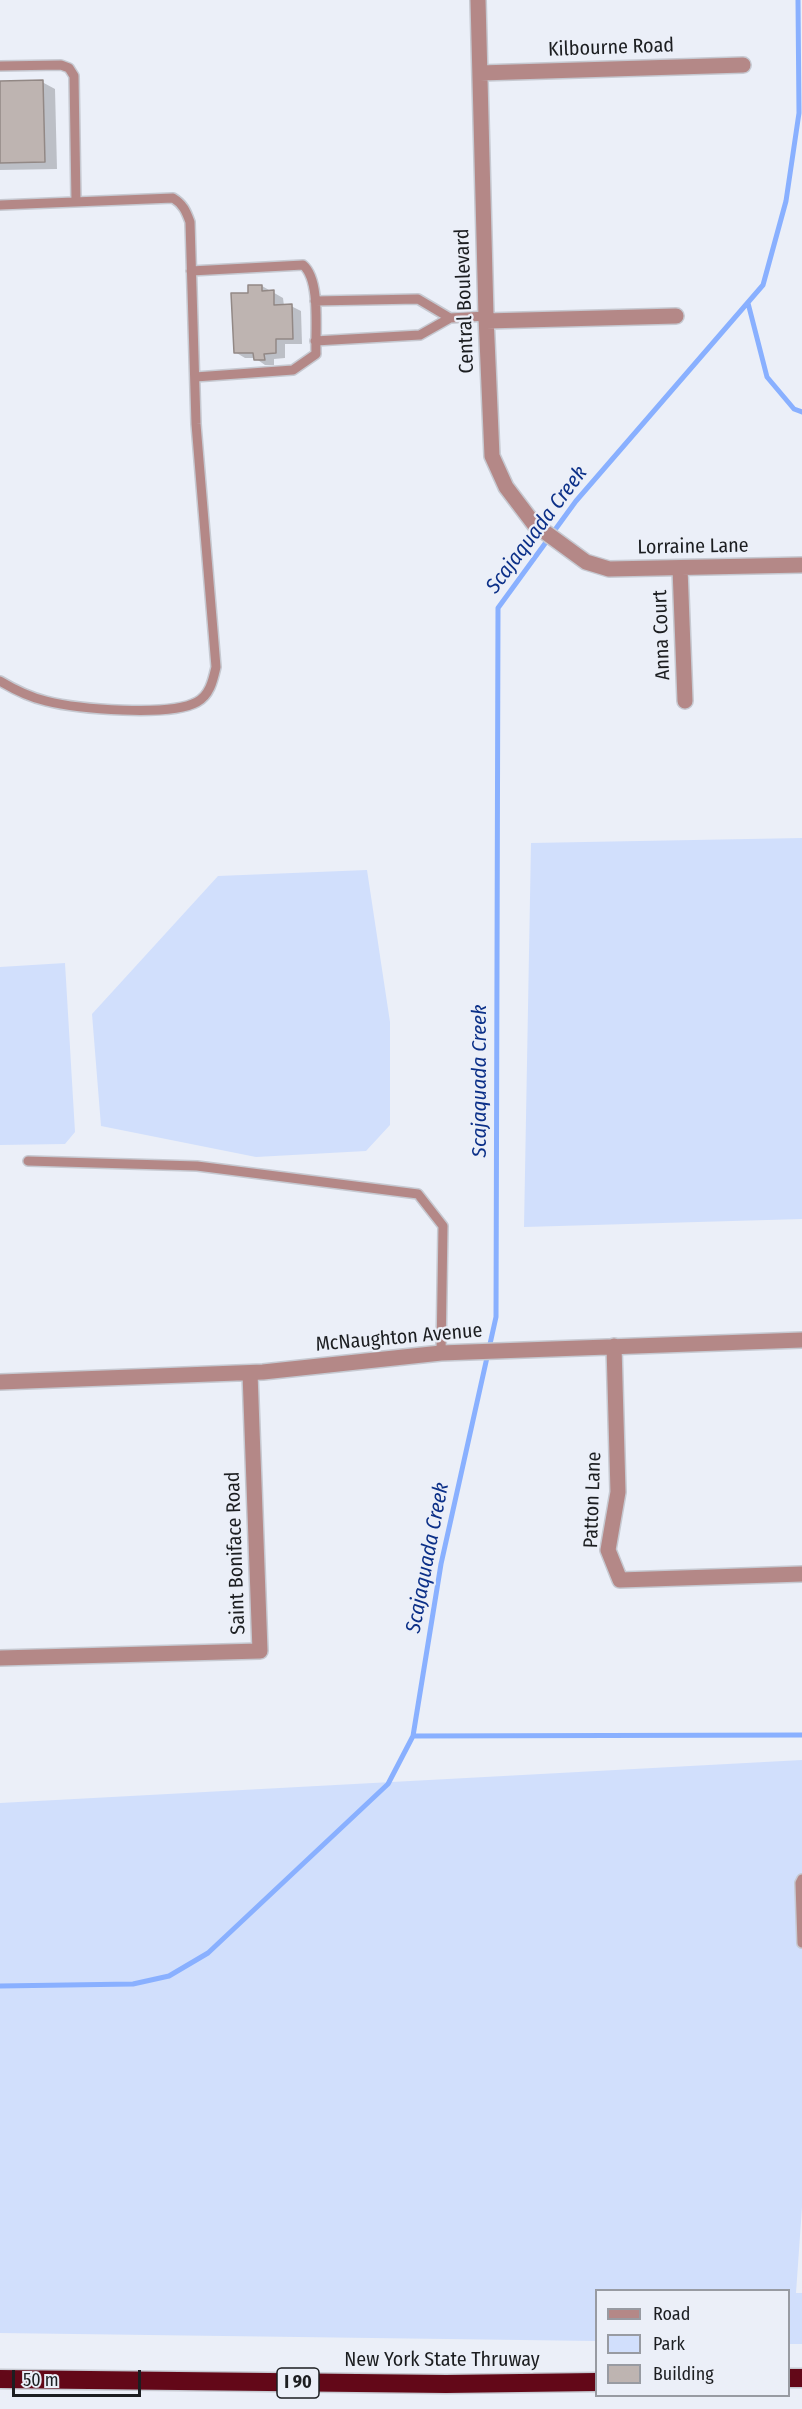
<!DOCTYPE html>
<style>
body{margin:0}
#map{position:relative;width:802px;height:2409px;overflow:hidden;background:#ebeff8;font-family:"Fira Sans Condensed",sans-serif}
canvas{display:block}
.legend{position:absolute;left:595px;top:2289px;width:195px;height:108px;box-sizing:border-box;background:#ebeff8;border:2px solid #989ba2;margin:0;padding:8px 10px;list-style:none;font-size:18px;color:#1c1e21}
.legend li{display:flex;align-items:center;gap:12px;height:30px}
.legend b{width:30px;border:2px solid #989ba2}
.scale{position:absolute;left:12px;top:2370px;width:129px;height:27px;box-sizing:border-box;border:3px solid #1c1e21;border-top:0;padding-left:8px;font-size:18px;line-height:21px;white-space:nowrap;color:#1c1e21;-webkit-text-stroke:4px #ebeff8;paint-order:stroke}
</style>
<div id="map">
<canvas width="802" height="2409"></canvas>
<ul class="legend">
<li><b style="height:8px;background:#b48887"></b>Road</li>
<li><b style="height:16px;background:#d1dffc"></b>Park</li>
<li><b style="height:16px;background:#beb4b1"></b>Building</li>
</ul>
<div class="scale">50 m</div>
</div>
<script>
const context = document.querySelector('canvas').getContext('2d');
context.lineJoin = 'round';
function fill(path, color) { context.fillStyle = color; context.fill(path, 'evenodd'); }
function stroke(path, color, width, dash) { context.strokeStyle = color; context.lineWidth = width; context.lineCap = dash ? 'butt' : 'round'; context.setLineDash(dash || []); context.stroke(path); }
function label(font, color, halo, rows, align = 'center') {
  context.font = font + ' "Fira Sans Condensed",sans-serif'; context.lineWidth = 4.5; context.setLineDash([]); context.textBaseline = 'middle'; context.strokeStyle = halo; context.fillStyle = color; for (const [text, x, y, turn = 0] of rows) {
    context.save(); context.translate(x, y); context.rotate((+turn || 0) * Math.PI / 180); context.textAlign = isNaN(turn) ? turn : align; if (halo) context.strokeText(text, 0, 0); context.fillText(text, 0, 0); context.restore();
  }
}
fill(new Path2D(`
 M802 838V1219L524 1227 531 843Z
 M367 870 390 1022V1125L366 1151 256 1157 101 1126 92 1014 218 876Z
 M65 963 75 1132 65 1144 0 1145V967Z
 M802 1760V2207L796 2293H802V2344H789L788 2290H596V2341L0 2333V1803Z`), '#d1dffc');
fill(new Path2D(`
 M42 82 55 89 57 169 0 170V83Z
 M262 286 283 298 284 306H291L301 311 302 344H285V358L274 359V365H265L255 358H245L235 352 250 294Z`), '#0003');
stroke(new Path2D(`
 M748 303 767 377 794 409 802 412
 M413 1736 802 1735
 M0 1986 133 1984 169 1976 208 1953 388 1784 413 1736 441 1564 496 1317 498 608 576 501 763 285 786 201 799 113 798 0`), '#89b0ff', 5);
const building = new Path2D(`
 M43 80 45 162 0 163V81Z
 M248 285H262V291L274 290V305L292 304 293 339H276V353L264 354 265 360H254L253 353H234L231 293H248Z`);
fill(building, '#beb4b1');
stroke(building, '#928885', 1.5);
const lane = new Path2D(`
 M0 66 61 65 69 68 74 76 76 202
 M0 205 173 198C183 204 186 211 190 222L196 424 216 667C213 680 210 695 197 702 170 717 77 709 46 701 29 697 15 690 0 681
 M191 271 303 265C321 280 315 331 316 354L293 370 195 377
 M315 301 418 299 450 318
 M315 341 420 335 450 318 486 316
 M28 1161 197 1166 418 1194 443 1226 441 1353
 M802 1879 800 1883 802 1943`);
const street = new Path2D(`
 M478 0 486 316 492 456 506 487 534 524 586 562 609 569 802 565
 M480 73 743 65
 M486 321 676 316
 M680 568 685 701
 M614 1346 618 1492 608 1550 620 1580 802 1574
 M0 1382 263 1372 441 1353 802 1340
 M0 1658 260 1651 250 1373`);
const highway = new Path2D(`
 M788 2378H802
 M0 2379 446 2384 596 2382`);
stroke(lane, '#c6c9d1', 12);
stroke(street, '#c6c9d1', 18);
stroke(highway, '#c6c9d1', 21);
stroke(lane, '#b48887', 9);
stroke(street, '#b48887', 15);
stroke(highway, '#630818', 18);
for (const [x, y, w] of [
 [298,2383,42]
]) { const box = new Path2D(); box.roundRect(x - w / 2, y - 15, w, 30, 4.5); context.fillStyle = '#ebeff8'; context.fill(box); stroke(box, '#1c1e21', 1.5); }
label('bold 18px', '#1c1e21', null, [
 ["I 90",298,2383]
]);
label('20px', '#1c1e21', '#ebeff8', [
 ["Kilbourne Road",611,48,-2],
 ["Central Boulevard",465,301,-92],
 ["Lorraine Lane",693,547,-1],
 ["Anna Court",662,635,-92],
 ["McNaughton Avenue",399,1338,-5],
 ["Patton Lane",593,1500,-88],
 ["Saint Boniface Road",236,1553,-92],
 ["New York State Thruway",442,2360]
]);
label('italic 21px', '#0c3088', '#ebeff8', [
 ["Scajaquada Creek",537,530,-53],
 ["Scajaquada Creek",480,1081,-90],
 ["Scajaquada Creek",428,1558,-79]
]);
</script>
